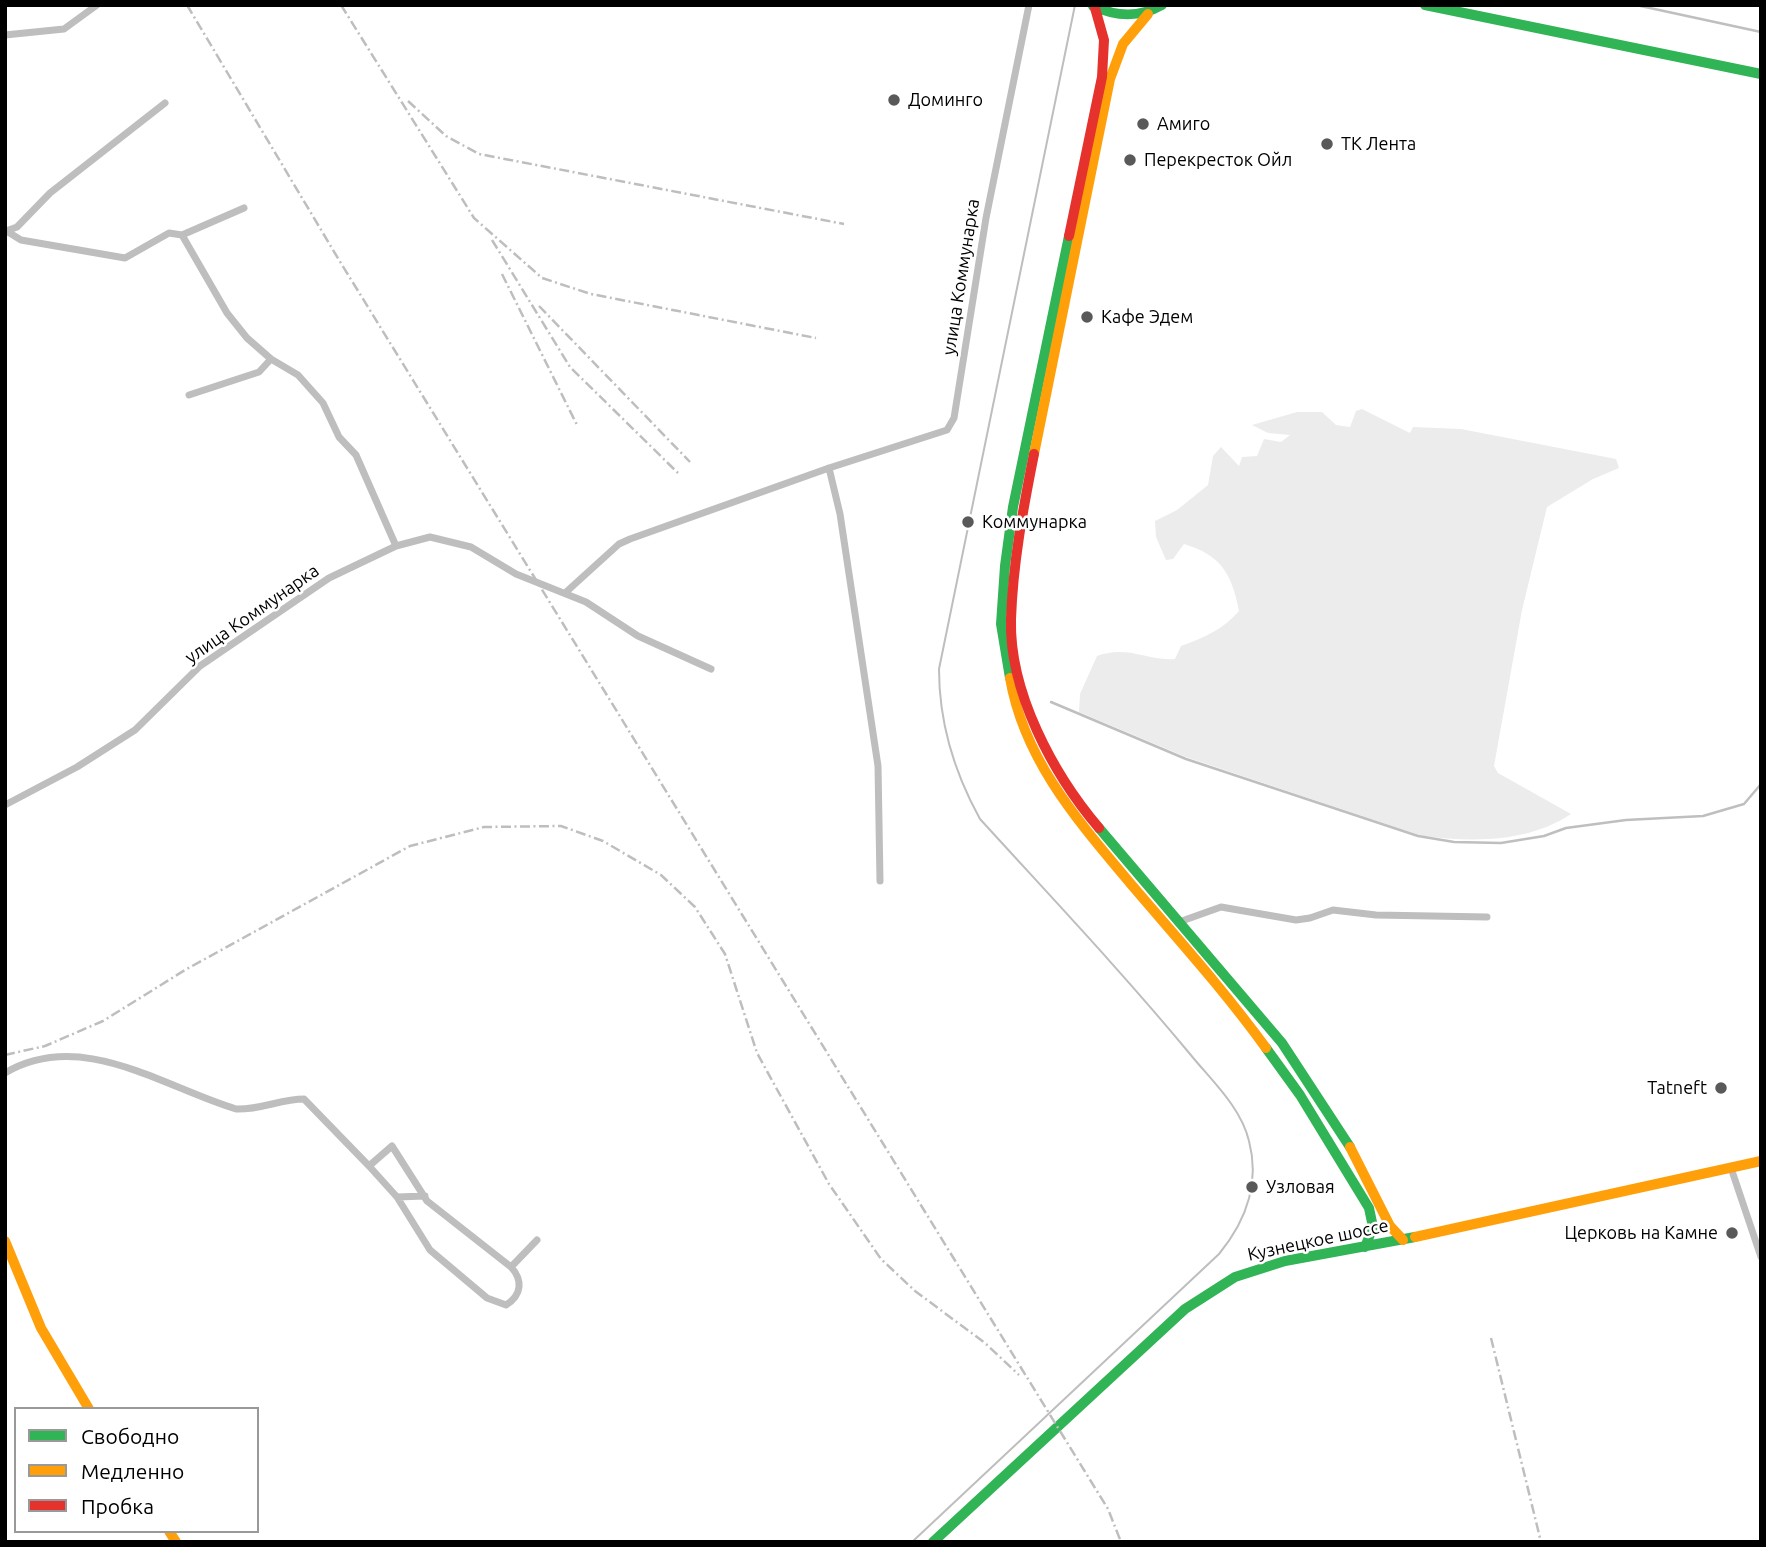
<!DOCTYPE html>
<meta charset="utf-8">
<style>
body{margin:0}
#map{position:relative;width:1766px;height:1547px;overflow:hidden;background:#fff;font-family:Ubuntu,sans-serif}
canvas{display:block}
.frame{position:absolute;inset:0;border:7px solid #000;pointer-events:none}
.legend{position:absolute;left:14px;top:1407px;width:245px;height:126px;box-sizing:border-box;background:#fff;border:2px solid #999;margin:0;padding:9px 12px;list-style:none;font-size:21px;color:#000}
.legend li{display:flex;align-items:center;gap:14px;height:35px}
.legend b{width:35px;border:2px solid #999}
</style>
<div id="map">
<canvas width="1766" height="1547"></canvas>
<div class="frame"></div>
<ul class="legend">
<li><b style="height:9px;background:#30b455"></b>Свободно</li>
<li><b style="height:9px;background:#ff9f0a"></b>Медленно</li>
<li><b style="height:9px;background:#e5322d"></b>Пробка</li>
</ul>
</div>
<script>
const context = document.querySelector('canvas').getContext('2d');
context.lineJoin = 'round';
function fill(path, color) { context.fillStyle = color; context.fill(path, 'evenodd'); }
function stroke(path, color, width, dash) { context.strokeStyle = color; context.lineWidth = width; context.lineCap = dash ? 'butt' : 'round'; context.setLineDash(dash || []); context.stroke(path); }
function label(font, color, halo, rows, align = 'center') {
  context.font = font + ' Ubuntu,sans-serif'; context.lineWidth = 5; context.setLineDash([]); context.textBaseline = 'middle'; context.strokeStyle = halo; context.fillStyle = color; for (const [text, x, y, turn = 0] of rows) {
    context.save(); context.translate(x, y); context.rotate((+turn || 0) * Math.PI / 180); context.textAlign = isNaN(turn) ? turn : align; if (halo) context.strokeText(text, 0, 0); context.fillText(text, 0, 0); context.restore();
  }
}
fill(new Path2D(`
 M1362 409 1410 433 1413 427 1461 429 1616 459 1619 468 1593 479 1547 507 1522 610 1494 766 1498 773 1571 814C1527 843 1473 842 1422 836L1186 757 1079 712 1080 694 1097 656C1129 645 1145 661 1175 659L1181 646C1203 638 1224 629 1239 611 1232 574 1221 555 1184 544L1173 559 1166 560 1156 537 1155 521 1177 510 1208 485 1213 456 1221 447 1239 466 1242 457 1257 456 1264 439 1281 442 1290 435 1268 433 1252 425 1297 412H1322L1336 425 1350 427 1356 411Z`), '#ececec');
stroke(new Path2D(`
 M1636 5 1761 32
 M1051 702 1186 759 1418 836 1454 842 1501 843 1544 836 1566 828 1626 820 1703 816 1744 804 1761 784`), '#bfbfbf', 2.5);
stroke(new Path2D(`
 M5 35 64 29 97 5
 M6 231 17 227 50 193 165 103
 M8 232 21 240 125 258 169 233 182 235 227 313 247 338 271 359 298 375 323 403 339 437 356 455 396 546
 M182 235 244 208
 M189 395 259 372 271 359
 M829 468 840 514 878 766 880 881
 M565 593 619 544 630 539 829 468 947 430 954 418 986 218 1029 5
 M5 805 77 767 135 730 200 666 329 578 396 546 430 537 471 547 516 574 586 602 638 636 711 669
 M1179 922 1221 907 1296 920 1310 918 1333 910 1376 915 1487 917
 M5 1073C81 1028 163 1087 236 1109 260 1110 281 1099 304 1099L369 1166 392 1146 427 1201 511 1267 537 1240
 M369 1166 397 1197 430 1250 487 1298 506 1305C522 1295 523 1280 511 1267
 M1731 1168 1761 1257
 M397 1197 425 1196`), '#bebebe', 7);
stroke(new Path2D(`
 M1425 5 1761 74
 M1093 6C1117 17 1139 18 1162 5
 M1010 678 1001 624 1005 566 1013 507 1069 236
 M1099 828 1282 1043 1350 1147
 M1266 1048 1300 1095 1369 1208 1373 1227 1365 1247
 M933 1542 1185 1309 1235 1277 1285 1261 1415 1237`), '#30b455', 10);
stroke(new Path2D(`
 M1034 454 1110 79 1123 44 1148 14
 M1010 678C1024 760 1078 821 1130 883 1176 937 1224 990 1266 1048
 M1350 1147 1390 1226 1403 1240
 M1415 1237 1761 1161
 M5 1241 41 1328 89 1409
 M169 1531 176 1542`), '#ff9f0a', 10);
stroke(new Path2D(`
 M1069 236 1102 77 1104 40 1095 8
 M1034 454C1023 509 1013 563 1011 619 1009 692 1053 774 1099 828`), '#e5322d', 10);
stroke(new Path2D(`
 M912 1542 1219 1254C1246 1221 1260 1183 1249 1141 1241 1107 1211 1080 1190 1054 1123 973 1051 897 980 819 954 772 939 723 939 669L1075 5`), '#bebebe', 2);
stroke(new Path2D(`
 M187 5 339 260 1108 1509 1121 1542
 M341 5 474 218 542 278 591 294 816 338
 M408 101 446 136 479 154 844 224
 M492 240 570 367 678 473
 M502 274 578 427
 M539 306 690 462
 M5 1055 45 1046 103 1021 185 970 410 846 484 827 561 826 603 841 661 875 695 907 725 954 757 1053 829 1184 881 1259 915 1291 985 1343 1019 1375
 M1491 1338 1541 1542`), '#bebebe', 2.5, [10, 3.5, 2, 3.5]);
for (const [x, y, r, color] of [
 [894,100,7,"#595959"],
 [1143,124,7,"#595959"],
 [1327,144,7,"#595959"],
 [1130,160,7,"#595959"],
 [1087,317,7,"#595959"],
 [968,522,7,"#595959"],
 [1721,1088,7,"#595959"],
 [1252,1187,7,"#595959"],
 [1732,1233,7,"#595959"]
]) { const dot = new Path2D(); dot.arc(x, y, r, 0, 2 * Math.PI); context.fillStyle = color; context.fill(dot); stroke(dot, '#fff', 2.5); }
label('18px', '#000', '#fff', [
 ["Доминго",908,100],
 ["Амиго",1157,124],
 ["ТК Лента",1341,144],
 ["Перекресток Ойл",1144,160],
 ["Кафе Эдем",1101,317],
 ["Коммунарка",982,522],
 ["Tatneft",1707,1088,"right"],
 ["Узловая",1266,1187],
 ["Церковь на Камне",1718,1233,"right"]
], 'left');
label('18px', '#000', '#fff', [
 ["улица Коммунарка",961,277,-81],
 ["улица Коммунарка",252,614,-35],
 ["Кузнецкое шоссе",1318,1240,-12]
]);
</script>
